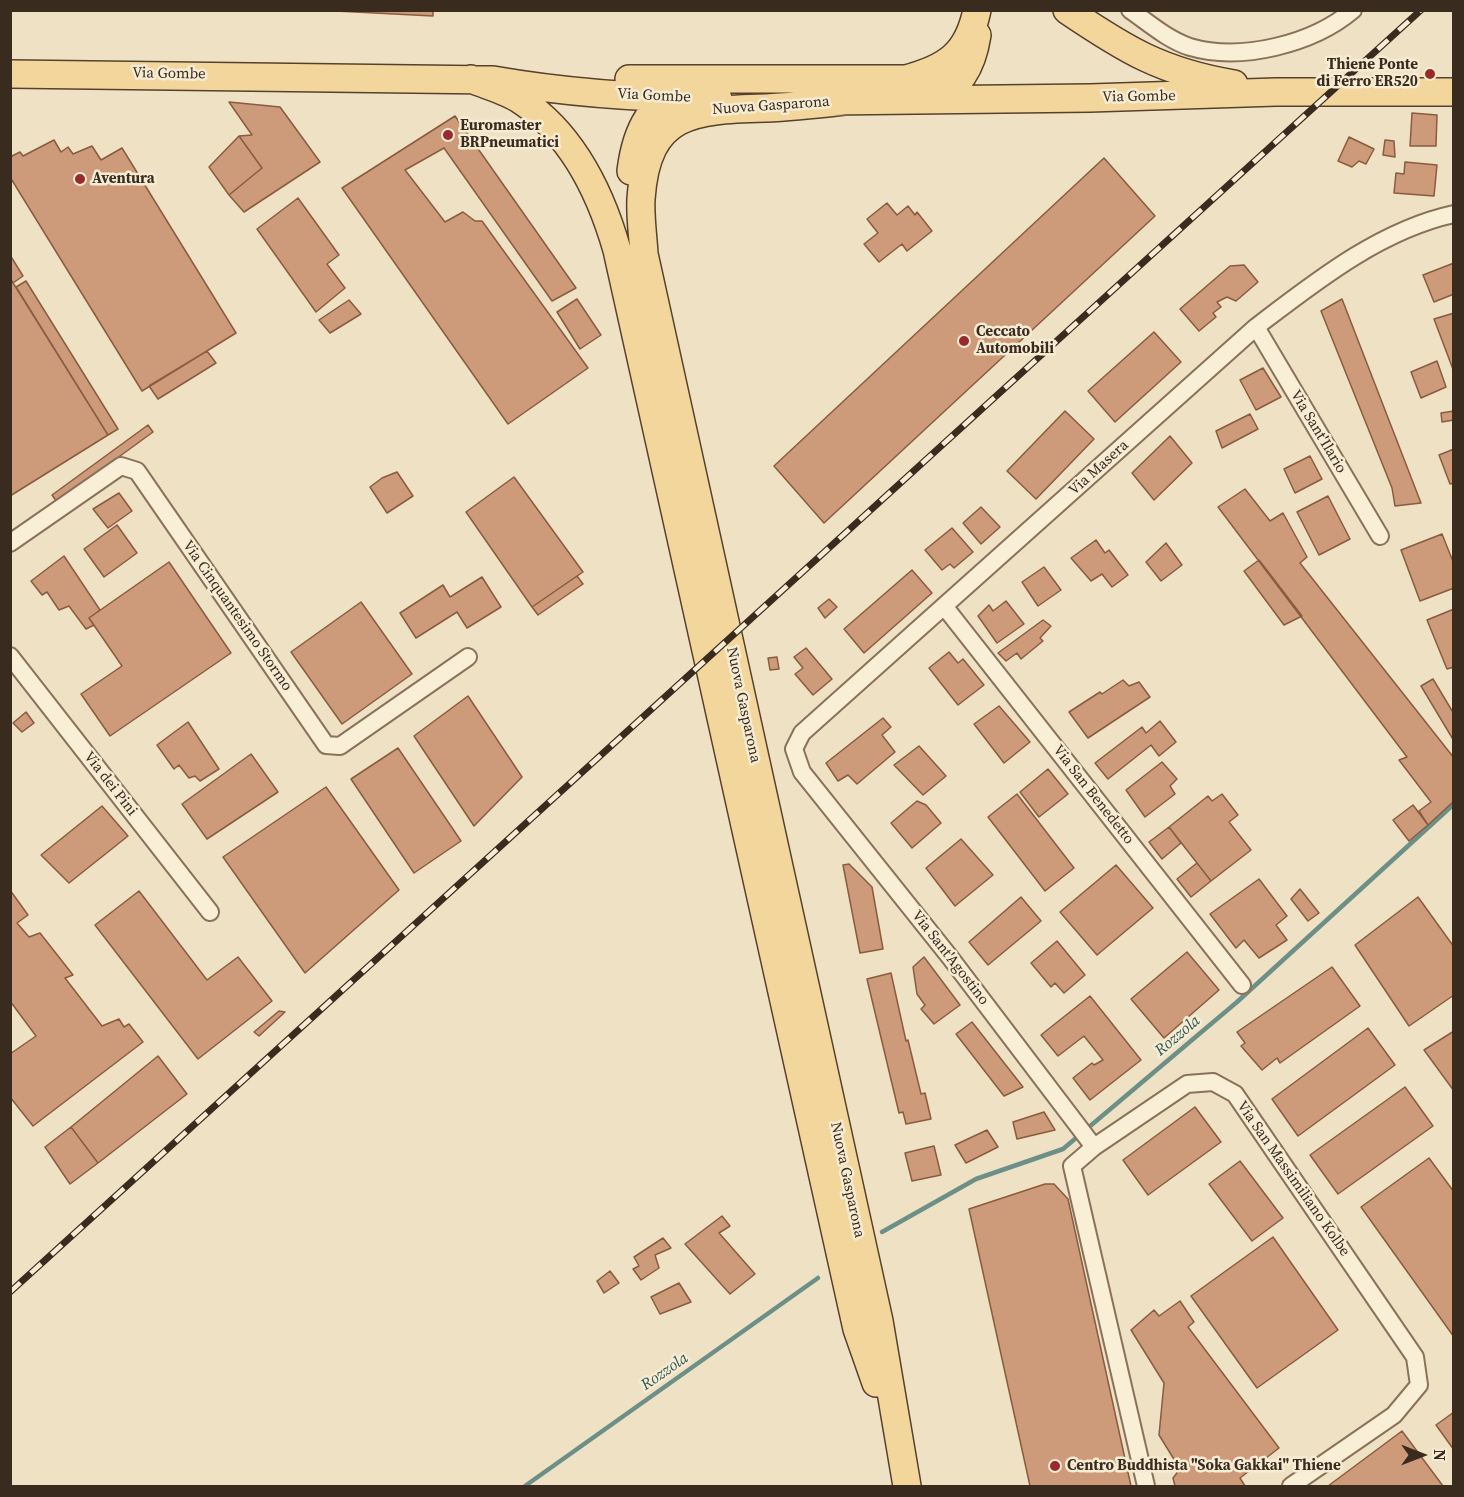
<!DOCTYPE html>
<style>
body{margin:0}
#map{position:relative;width:1464px;height:1497px;overflow:hidden;background:#efe1c3;font-family:"Source Serif 4",serif}
canvas{display:block}
.frame{position:absolute;inset:0;border:12px solid #392b1e;pointer-events:none}
.north{position:absolute;left:1392px;top:1425px;width:60px;height:60px;-webkit-text-stroke:4px #f6ebd3;paint-order:stroke;rotate:90deg;font-size:16px;font-weight:700;line-height:24px;text-align:center;color:#392b1e}
.north::after{content:'';display:block;margin:auto;width:21px;height:27px;background:#392b1e;clip-path:polygon(50% 0,100% 100%,50% 72%,0 100%)}
</style>
<div id="map">
<canvas width="1464" height="1497"></canvas>
<div class="frame"></div>
<div class="north">N</div>
</div>
<script>
const context = document.querySelector('canvas').getContext('2d');
context.lineJoin = 'round';
function stroke(path, color, width, dash) { context.strokeStyle = color; context.lineWidth = width; context.lineCap = dash ? 'butt' : 'round'; context.setLineDash(dash || []); context.stroke(path); }
function fill(path, color) { context.fillStyle = color; context.fill(path, 'evenodd'); }
function label(font, color, halo, rows, align = 'center') {
  context.font = font + ' "Source Serif 4",serif'; context.lineWidth = 5; context.setLineDash([]); context.textBaseline = 'middle'; context.strokeStyle = halo; context.fillStyle = color; for (const [text, x, y, turn = 0] of rows) {
    context.save(); context.translate(x, y); context.rotate((+turn || 0) * Math.PI / 180); context.textAlign = isNaN(turn) ? turn : align; if (halo) context.strokeText(text, 0, 0); context.fillText(text, 0, 0); context.restore();
  }
}
stroke(new Path2D(`
 M882 1232 976 1179 1063 1149 1237 1002 1454 804
 M525 1486 818 1278`), '#6c9087', 4.5);
const building = new Path2D(`
 M316 10H433V16Z
 M229 102 280 107 320 162 244 212 229 195 262 168 239 136 252 135Z
 M1412 113 1437 115 1436 146H1410Z
 M455 116 576 288 552 301 444 148 405 170 445 222 463 212 475 221H482L588 368 508 424 342 188Z
 M239 136 262 168 229 195 209 167Z
 M1349 137 1374 149 1366 164 1359 161 1352 167 1338 161Z
 M54 140 61 152 68 147 73 154 92 146 101 160 122 148 236 333 142 391 10 177V157L20 152 23 156Z
 M1385 140 1394 141 1395 157 1383 155Z
 M1104 158 1155 216 824 523 774 466Z
 M1405 162 1437 165 1434 196 1394 193 1396 173 1404 174Z
 M298 198 339 255 327 264 345 288 316 312 257 229Z
 M887 203 897 215 908 206 915 215 917 212 932 231 907 251 902 244 879 262 864 244 878 233 867 219Z
 M10 255 23 276 13 283 10 278Z
 M1454 263V294L1434 302 1423 275Z
 M1244 265 1258 282 1236 301 1227 297 1217 302 1221 307 1213 313 1216 317 1199 331 1180 309 1230 266Z
 M10 278 108 435 10 496Z
 M26 281 118 429 108 435 16 287Z
 M577 299 601 335 580 349 557 312Z
 M1342 299 1421 503 1395 506 1392 488 1321 311Z
 M349 300 361 314 330 333 319 320Z
 M1454 313V372L1434 319Z
 M1154 332 1181 362 1115 422 1088 391Z
 M207 351 216 363 158 399 149 386Z
 M1437 361 1446 387 1421 398 1411 372Z
 M1263 368 1281 397 1256 410 1240 380Z
 M1065 411 1094 439 1036 499 1007 471Z
 M1454 411V420L1442 422 1441 413Z
 M1250 414 1258 429 1222 448 1216 431Z
 M148 425 153 432 57 502 52 495Z
 M1170 436 1192 463 1154 500 1132 473Z
 M1454 449V483L1450 484 1439 455Z
 M1310 456 1322 479 1295 493 1284 469Z
 M397 472 413 496 387 513 370 487 382 478Z
 M514 477 583 572 532 607 466 512Z
 M1245 489 1270 521 1283 513 1307 557 1300 563 1454 758V801L1428 825 1419 811 1431 802 1399 760 1407 757 1218 507Z
 M119 493 132 511 108 528 93 509Z
 M1328 496 1350 539 1319 555 1297 512Z
 M981 507 1000 527 981 544 963 523Z
 M117 525 137 553 104 577 84 549Z
 M952 528 973 552 954 568 950 564 942 570 925 550Z
 M1442 534 1454 564V588L1420 601 1401 550Z
 M1096 540 1105 553 1109 550 1128 575 1112 587 1102 574 1091 581 1071 558Z
 M1166 543 1182 565 1161 581 1146 562Z
 M64 556 100 610 89 618 94 625 86 629 69 606 59 610 47 592 42 595 31 581Z
 M1259 560 1302 616 1284 625 1244 571Z
 M169 562 231 653 110 736 81 694 122 666 89 618Z
 M1044 567 1061 590 1038 606 1022 582Z
 M912 570 932 593 864 653 844 629Z
 M577 576 583 584 538 615 532 607Z
 M482 577 501 607 467 628 457 612 416 638 400 613 443 585 450 597Z
 M829 599 837 607 825 618 818 608Z
 M1006 601 1024 624 997 643 978 616 989 605 993 611Z
 M361 602 412 674 342 724 291 652Z
 M1454 609V667L1447 669 1427 620Z
 M1043 620 1051 626 1040 638 1043 641 1021 659 1017 653 1006 661 998 653Z
 M806 648 832 679 813 695 795 674 803 668 794 657Z
 M949 652 958 663 963 659 984 685 958 705 929 668Z
 M777 657 779 669 770 670 768 658Z
 M1433 679 1454 714V741L1421 686Z
 M1123 680 1129 686 1139 682 1150 697 1088 738 1069 712 1100 692 1102 694Z
 M468 696 522 777 474 826 414 736Z
 M999 706 1030 742 1004 763 974 724Z
 M26 712 34 723 22 732 13 723Z
 M883 718 891 727 882 735 895 752 857 784 848 775 838 781 826 763Z
 M1160 721 1176 742 1159 756 1151 745 1108 779 1095 763 1142 727 1146 733Z
 M188 722 219 769 200 781 195 776 189 778 179 765 174 769 157 745Z
 M919 746 946 776 923 795 894 765Z
 M398 748 461 841 414 873 351 779Z
 M251 754 278 792 207 839 182 804Z
 M1162 762 1177 779 1170 786 1175 794 1145 817 1126 790Z
 M1048 769 1068 794 1039 817 1020 792Z
 M326 787 399 890 305 973 223 857Z
 M1017 794 1074 868 1045 891 988 817Z
 M1222 794 1238 815 1229 822 1251 850 1211 881 1169 827 1208 796 1212 801Z
 M917 801 926 805 941 823 912 848 891 823Z
 M1413 805 1428 825 1409 841 1393 820Z
 M102 806 128 836 69 883 41 855Z
 M1169 827 1181 843 1162 859 1149 842Z
 M961 839 993 875 955 906 926 868Z
 M1197 863 1211 881 1191 897 1177 879Z
 M849 864 872 887 883 949 860 953 843 865Z
 M1116 865 1153 908 1097 955 1060 912Z
 M1259 879 1287 916 1276 925 1287 940 1259 958 1244 940 1236 948 1210 914Z
 M1300 889 1319 913 1308 921 1291 899Z
 M10 890 28 915 17 923 29 937 40 933 73 975 65 978 102 1026 119 1019 124 1027 129 1024 143 1042 33 1126 10 1097V1054L36 1036 10 1001Z
 M139 891 207 980 238 957 272 1001 198 1059 95 925Z
 M1021 897 1041 921 988 965 969 942Z
 M1418 897 1454 947V995L1409 1026 1355 945Z
 M1057 941 1085 975 1064 993 1055 983 1051 987 1031 963Z
 M1187 952 1219 990 1164 1038 1131 999Z
 M924 957 960 1005 934 1024 921 1009 925 1005 917 994 913 967Z
 M1332 967 1360 1006 1280 1063 1277 1058 1262 1070 1241 1046 1245 1043 1237 1032Z
 M891 973 906 1041 908 1040 921 1094 925 1093 931 1119 906 1124 903 1112 899 1113 867 979Z
 M1090 996 1141 1060 1090 1100 1073 1078 1092 1063 1094 1065 1103 1060 1084 1036 1058 1056 1041 1035Z
 M279 1011 285 1012 259 1036 254 1032Z
 M972 1022 1023 1087 1004 1096 956 1034Z
 M1368 1028 1395 1065 1298 1136 1272 1099Z
 M1454 1031V1091L1424 1050Z
 M158 1056 187 1094 98 1163 71 1127Z
 M1405 1087 1433 1126 1338 1194 1310 1155Z
 M1195 1107 1221 1142 1148 1195 1123 1160Z
 M1044 1112 1055 1130 1017 1139 1013 1122Z
 M71 1127 98 1163 70 1184 45 1147Z
 M987 1130 998 1147 966 1163 955 1145Z
 M934 1146 941 1175 912 1181 905 1153Z
 M1429 1158 1454 1192V1337L1361 1207Z
 M1240 1161 1283 1218 1252 1241 1209 1184Z
 M1045 1184H1054L1068 1199 1131 1486H1030L969 1209Z
 M722 1216 730 1226 719 1233 755 1274 730 1294 685 1244Z
 M1273 1237 1338 1330 1257 1388 1191 1296Z
 M663 1238 671 1248 655 1255 659 1268 641 1280 633 1269 639 1266 634 1257Z
 M610 1271 619 1283 604 1293 597 1281Z
 M679 1283 691 1302 660 1314 651 1297Z
 M1180 1301 1194 1322 1188 1327 1279 1448 1240 1478 1245 1486H1175L1173 1478 1180 1469 1159 1435 1164 1383 1131 1330 1154 1310 1159 1316Z
 M1454 1412V1450L1436 1425Z
 M1402 1431 1443 1486H1328Z`);
fill(building, '#cd9b79');
stroke(building, '#895b3f', 1.5);
const street = new Path2D(`
 M1130 10C1149 23 1168 40 1190 47 1241 62 1313 44 1353 10
 M1256 327 1380 536
 M10 543 121 466 137 471 326 745 340 746 468 657
 M944 606 1242 985
 M10 656 210 912
 M1094 1147 949 956 802 772 794 749 802 733 1256 327C1315 282 1380 230 1454 214
 M1146 1486 1072 1166 1094 1147 1187 1084 1213 1082 1235 1094 1415 1357 1419 1385 1394 1415 1291 1486`);
const primary = new Path2D(`
 M1067 10C1126 50 1162 72 1234 84
 M10 74 493 80C567 93 642 98 718 99
 M471 79C488 86 508 91 522 101 573 135 601 194 617 250L857 1329 876 1383
 M629 79H906C947 68 968 54 977 10
 M928 100C960 89 972 67 977 35
 M828 101 1090 98 1276 92H1454
 M844 101C818 104 792 107 766 108 694 110 647 111 641 199 640 217 643 236 644 254L879 1321 907 1486
 M631 171C635 139 646 105 679 94`);
stroke(street, '#89725a', 20);
stroke(primary, '#57412e', 30);
stroke(street, '#f9efd7', 16);
stroke(primary, '#f2d69b', 27);
const rail = new Path2D(`
 M10 1292 1421 10`);
stroke(rail, '#392b1e', 7);
stroke(rail, '#f6ebd3', 4.5, [14]);
for (const [x, y, r, color] of [
 [1430,74,6,"#99292b"],
 [448,135,6,"#99292b"],
 [80,179,6,"#99292b"],
 [964,341,6,"#99292b"],
 [1055,1466,6,"#99292b"]
]) { const dot = new Path2D(); dot.arc(x, y, r, 0, 2 * Math.PI); context.fillStyle = color; context.fill(dot); stroke(dot, '#f6ebd3', 2); }
label('bold 15px', '#392b1e', '#f6ebd3', [
 ["Thiene Ponte",1418,65,"right"],
 ["di Ferro ER520",1418,82,"right"],
 ["Euromaster",460,126],
 ["BRPneumatici",460,143],
 ["Aventura",92,179],
 ["Ceccato",976,332],
 ["Automobili",976,349],
 ["Centro Buddhista \"Soka Gakkai\" Thiene",1067,1466]
], 'left');
label('15px', '#392b1e', '#f6ebd3', [
 ["Via Gombe",169,74,1],
 ["Via Gombe",654,96,3],
 ["Via Gombe",1139,97,-1],
 ["Nuova Gasparona",771,106,-4],
 ["Via Sant'Ilario",1318,432,59],
 ["Via Masera",1099,468,-42],
 ["Via Cinquantesimo Stormo",237,616,55],
 ["Nuova Gasparona",743,705,78],
 ["Via dei Pini",110,784,52],
 ["Via San Benedetto",1093,795,52],
 ["Via Sant'Agostino",950,958,52],
 ["Via San Massimiliano Kolbe",1293,1179,55],
 ["Nuova Gasparona",847,1180,78]
]);
label('italic 16px', '#2d5956', '#f6ebd3', [
 ["Rozzola",1178,1036,-40],
 ["Rozzola",665,1372,-35]
]);
</script>
